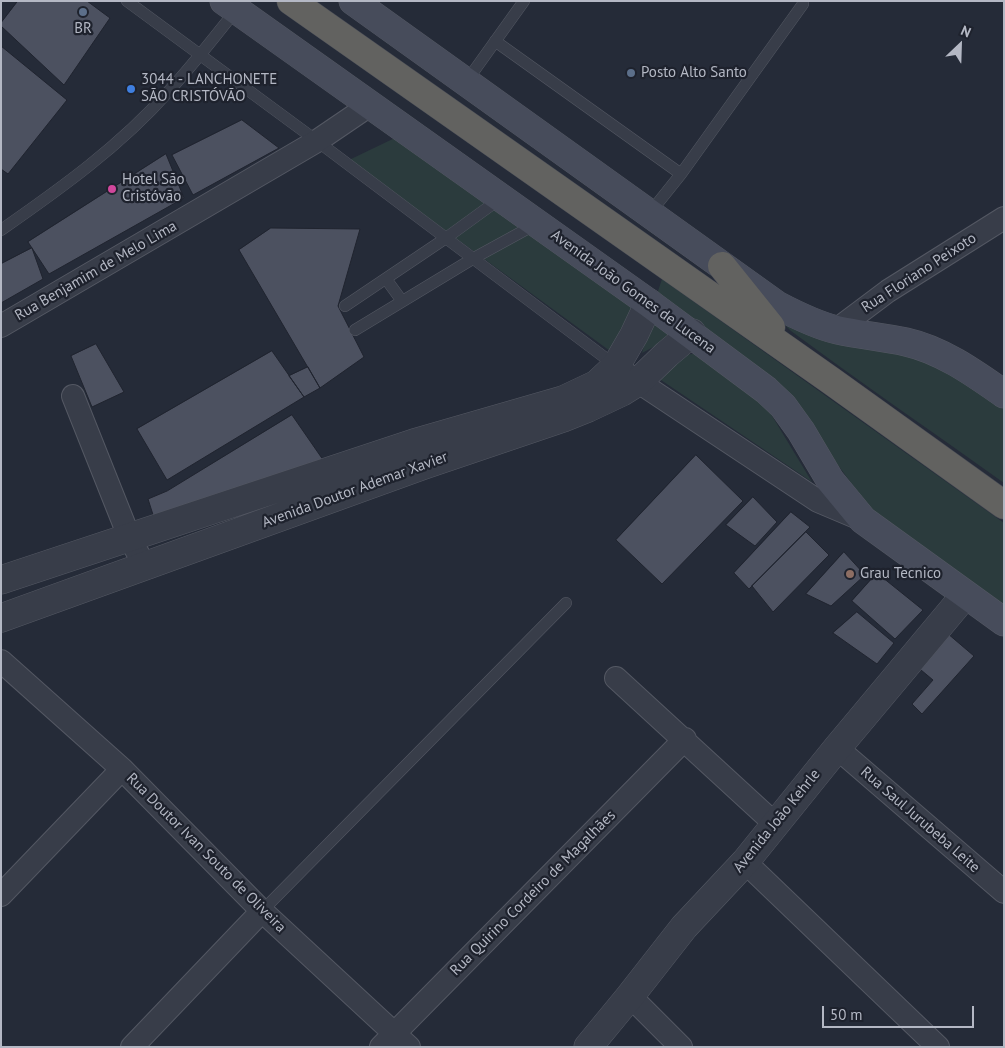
<!DOCTYPE html>
<meta charset="utf-8">
<style>
body{margin:0}
#map{position:relative;width:1005px;height:1048px;overflow:hidden;background:#252b38;font-family:"PT Sans",sans-serif}
canvas{display:block}
.frame{position:absolute;inset:0;border:2px solid #b4b8c4;pointer-events:none}
.north{position:absolute;left:935px;top:20px;width:50px;height:50px;-webkit-text-stroke:4px #1e222d;paint-order:stroke;rotate:24deg;font-size:14px;font-weight:700;line-height:20px;text-align:center;color:#b4b8c4}
.north::after{content:'';display:block;margin:auto;width:18px;height:22px;background:#b4b8c4;clip-path:polygon(50% 0,100% 100%,50% 72%,0 100%)}
.scale{position:absolute;left:822px;top:1006px;width:152px;height:22px;box-sizing:border-box;border:2px solid #b4b8c4;border-top:0;padding-left:6px;font-size:15px;line-height:18px;white-space:nowrap;color:#b4b8c4;-webkit-text-stroke:4px #1e222d;paint-order:stroke}
</style>
<div id="map">
<canvas width="1005" height="1048"></canvas>
<div class="frame"></div>
<div class="north">N</div>
<div class="scale">50 m</div>
</div>
<script>
const context = document.querySelector('canvas').getContext('2d');
context.lineJoin = 'round';
function fill(path, color) { context.fillStyle = color; context.fill(path, 'evenodd'); }
function stroke(path, color, width, dash) { context.strokeStyle = color; context.lineWidth = width; context.lineCap = dash ? 'butt' : 'round'; context.setLineDash(dash || []); context.stroke(path); }
function label(font, color, halo, rows, align = 'center') {
  context.font = font + ' "PT Sans",sans-serif'; context.lineWidth = 4.5; context.setLineDash([]); context.textBaseline = 'middle'; context.strokeStyle = halo; context.fillStyle = color; for (const [text, x, y, turn = 0] of rows) {
    context.save(); context.translate(x, y); context.rotate((+turn || 0) * Math.PI / 180); context.textAlign = isNaN(turn) ? turn : align; if (halo) context.strokeText(text, 0, 0); context.fillText(text, 0, 0); context.restore();
  }
}
fill(new Path2D(`
 M401 135 623 295 632 309 610 351 349 160Z
 M662 279 1004 523V607L875 515 826 449 656 297Z
 M652 318 676 335 642 353Z
 M782 322 881 348 950 368 1004 406V483C933 432 861 383 791 331Z
 M700 353 760 396 812 482 661 380 684 355Z`), '#2b3b3d');
const building = new Path2D(`
 M18 1H87L110 18 64 85 1 26V23Z
 M1 46 67 100 8 174 1 169Z
 M242 120 279 148 193 195 172 155Z
 M166 154 184 198 49 274 28 242Z
 M271 228 360 229 338 306 364 357 320 388 239 250Z
 M32 248 43 279 1 303V264Z
 M96 344 124 392 92 407 71 356Z
 M272 351 304 397 167 480 137 429Z
 M308 367 320 388 304 397 289 376Z
 M292 415 328 467 155 521 148 499 167 491Z
 M696 455 743 501 662 584 616 540Z
 M753 497 777 522 755 546 726 525Z
 M791 512 810 527 749 589 734 573Z
 M806 532 829 555 773 612 752 586Z
 M844 552 865 575 831 606 806 594Z
 M877 573 923 610 895 639 852 601Z
 M857 612 894 643 877 664 833 633Z
 M947 633 974 656 922 714 912 704 933 680 915 665Z`);
fill(building, '#4c5160');
stroke(building, '#20242f', 1);
const service = new Path2D(`
 M127 1 317 141 616 366
 M495 41 681 174
 M466 82 524 1
 M649 214 681 174 803 4
 M1 230C60 189 120 146 168 92 192 66 214 38 236 10
 M386 279 402 301
 M345 306 446 238 501 198
 M355 330 474 258 536 224
 M262 911 566 603`);
const minor = new Path2D(`
 M1 326 317 141 370 105
 M836 330 888 291 1004 218
 M625 373 818 501 863 520
 M73 396 130 539 145 566
 M1 661 122 769 262 911 409 1047
 M616 678 775 824
 M837 748 1004 892
 M745 862 938 1047
 M1 895 122 769
 M630 996 681 1047
 M132 1047 262 911
 M381 1047 685 739`);
const tertiary = new Path2D(`
 M1 580 414 443 563 400 597 384 616 366 634 335 649 303
 M1 618 424 465 563 418 588 408 622 392 638 382 667 354 692 333
 M588 1047 630 996 684 927 745 862 837 748 965 595`);
const secondary = new Path2D(`
 M224 1 649 303 766 390 783 406 801 431 830 480 863 520 1004 622
 M353 1 777 305C796 315 816 325 837 330 860 335 883 337 906 342 942 350 974 373 1004 394`);
const trunk = new Path2D(`
 M291 1 830 380 1004 505
 M722 266 771 327`);
stroke(service, '#545863', 12);
stroke(minor, '#545863', 24);
stroke(tertiary, '#545863', 29);
stroke(secondary, '#545863', 29);
stroke(trunk, '#444853', 29);
stroke(service, '#383d49', 11);
stroke(minor, '#383d49', 22);
stroke(tertiary, '#383d49', 28);
stroke(secondary, '#474c5b', 28);
stroke(trunk, '#626260', 28);
for (const [x, y, r, color] of [
 [83,12,5,"#5c6f8a"],
 [631,73,5,"#5c6f8a"],
 [131,89,5,"#3f7fe0"],
 [112,189,5,"#d1479c"],
 [850,574,5,"#8d6e63"]
]) { const dot = new Path2D(); dot.arc(x, y, r, 0, 2 * Math.PI); context.fillStyle = color; context.fill(dot); stroke(dot, '#1e222d', 2); }
label('15px', '#b4b8c4', '#1e222d', [
 ["BR",83,29,"center"],
 ["Posto Alto Santo",641,73],
 ["3044 - LANCHONETE",141,80],
 ["SÃO CRISTÓVÃO",141,97],
 ["Hotel São",122,180],
 ["Cristóvão",122,197],
 ["Grau Tecnico",860,574]
], 'left');
label('15px', '#b4b8c4', '#1e222d', [
 ["Rua Benjamim de Melo Lima",96,271,-30],
 ["Rua Floriano Peixoto",919,273,-33],
 ["Avenida João Gomes de Lucena",633,292,36],
 ["Avenida Doutor Ademar Xavier",355,490,-20],
 ["Rua Saul Jurubeba Leite",920,820,41],
 ["Avenida João Kehrle",777,821,-51],
 ["Rua Doutor Ivan Souto de Oliveira",206,853,45],
 ["Rua Quirino Cordeiro de Magalhães",533,893,-45]
]);
</script>
